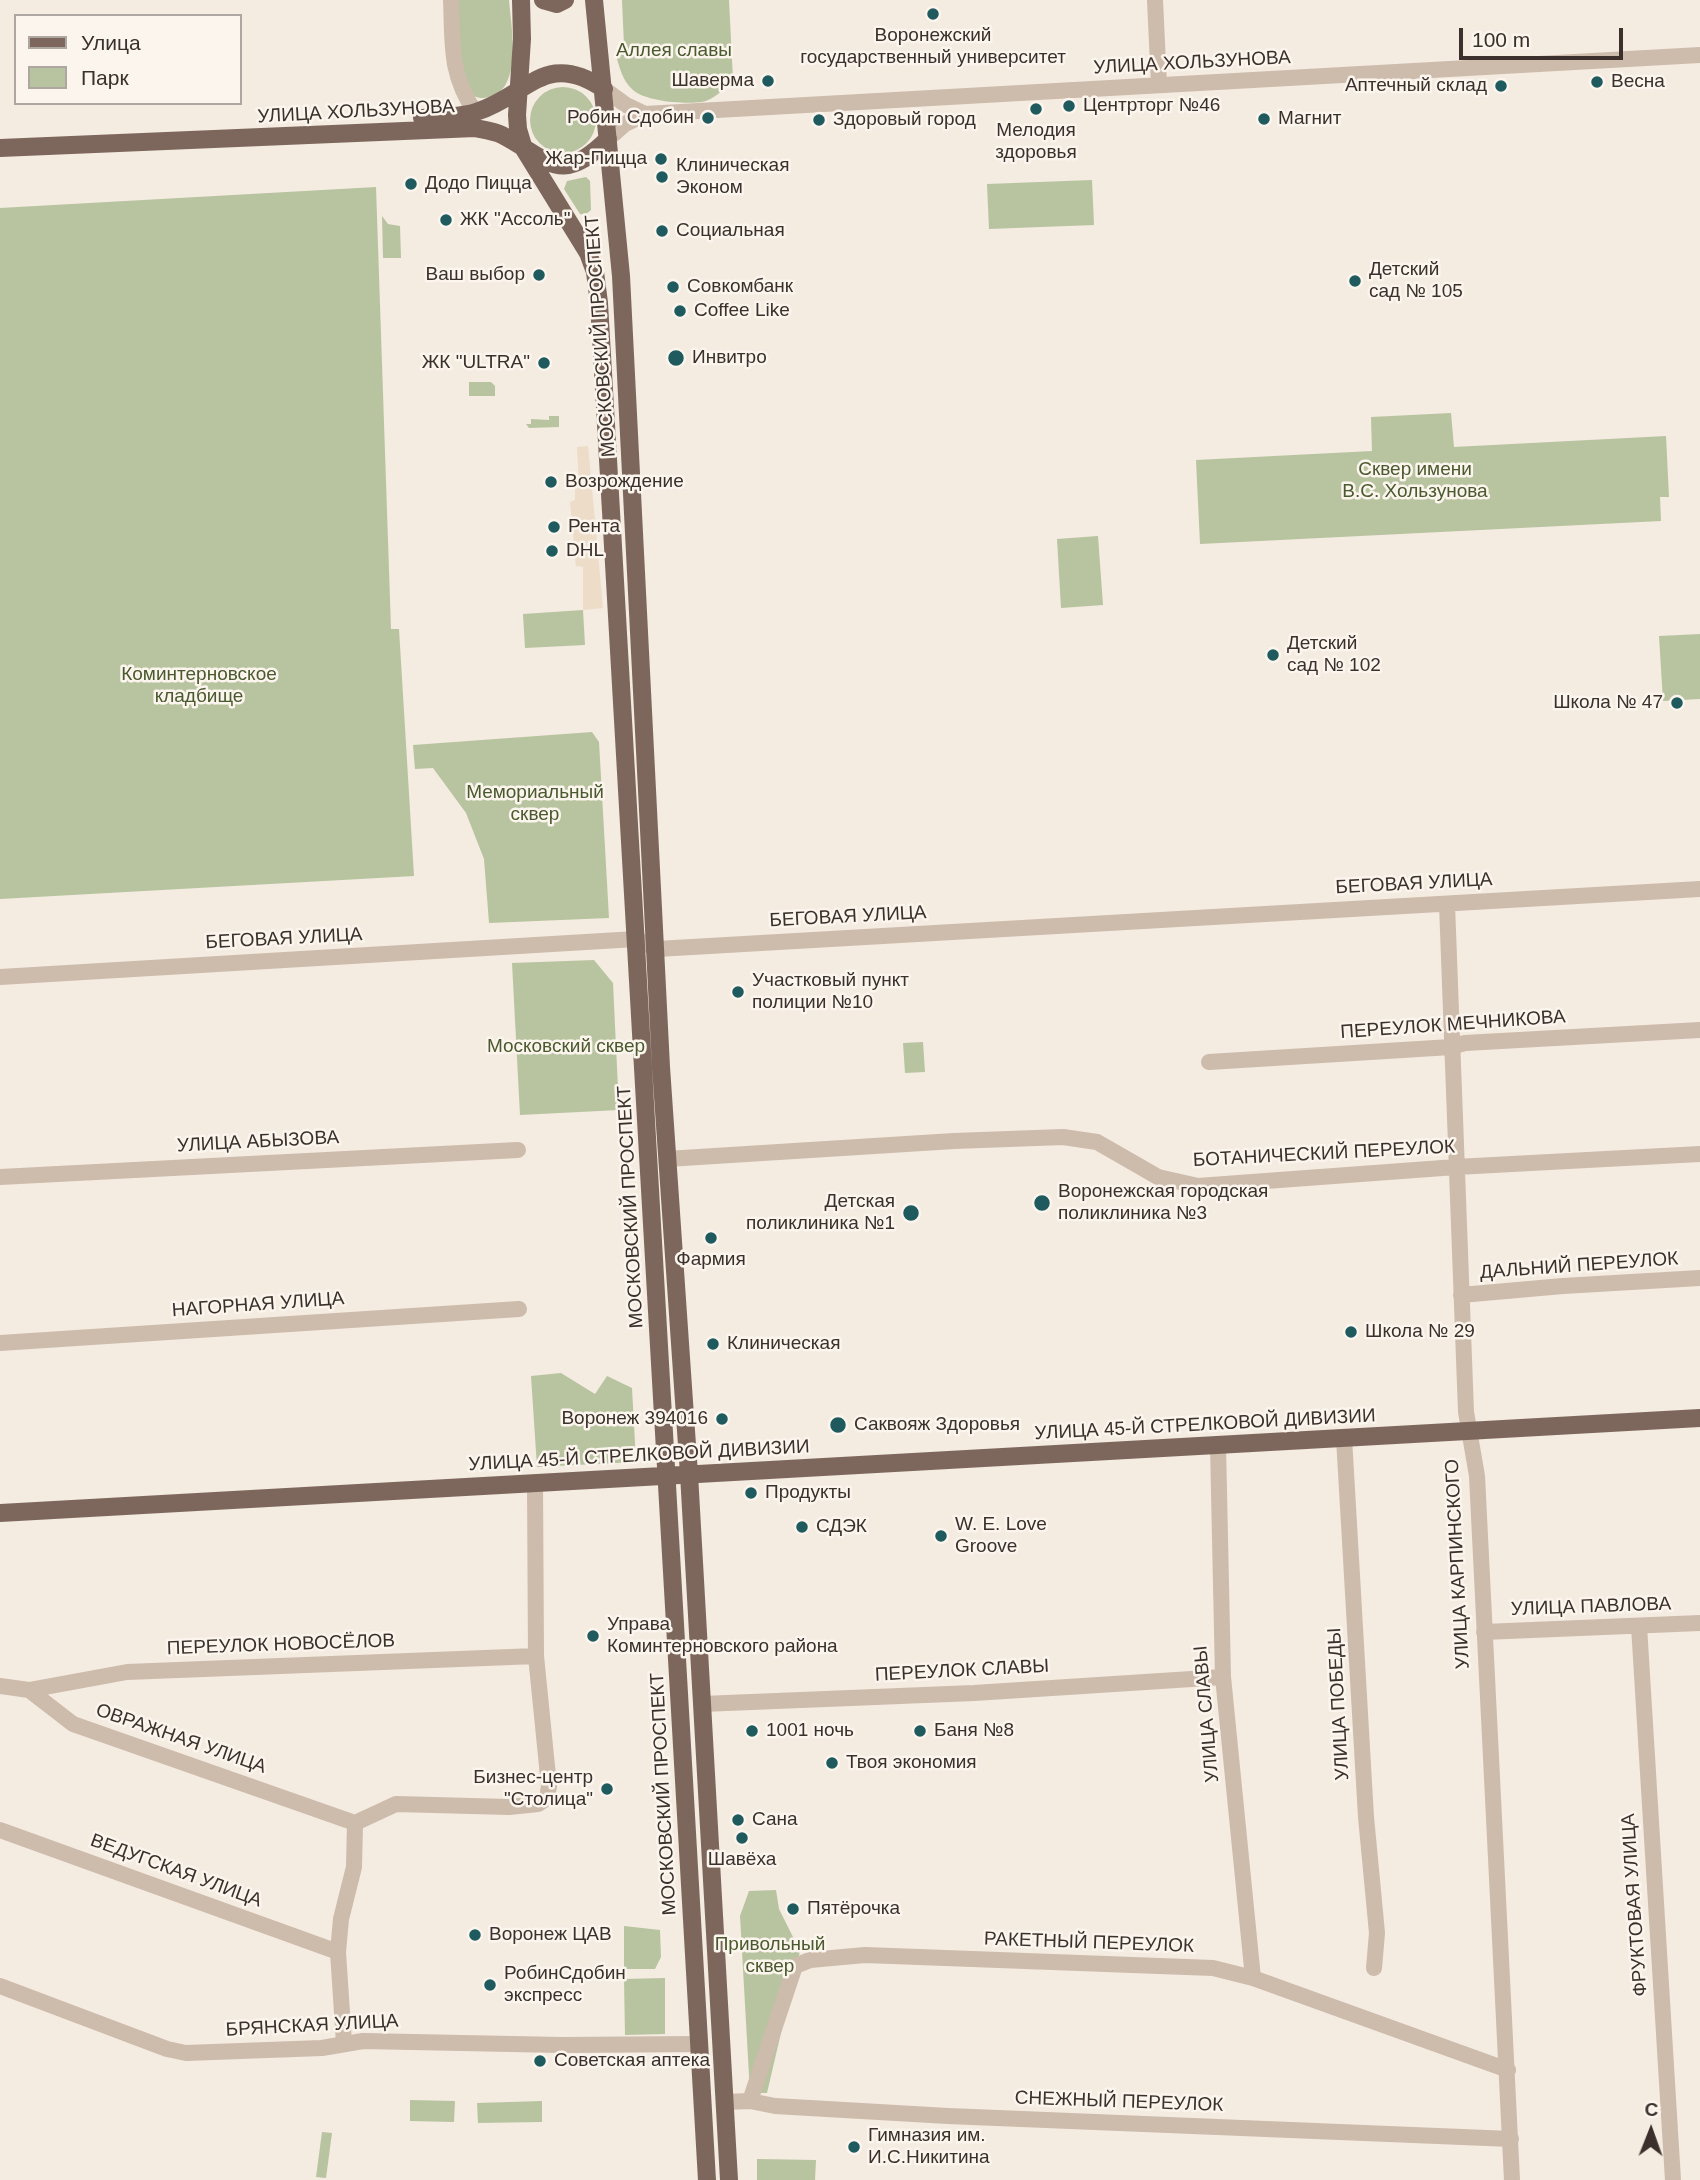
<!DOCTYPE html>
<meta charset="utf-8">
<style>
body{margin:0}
#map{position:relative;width:1700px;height:2180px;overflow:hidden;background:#f4ebe1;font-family:Arial,sans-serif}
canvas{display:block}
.legend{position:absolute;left:14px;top:14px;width:228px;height:91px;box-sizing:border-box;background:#fbf5ee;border:2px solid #aea6a0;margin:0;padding:9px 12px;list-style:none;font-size:21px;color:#3b302b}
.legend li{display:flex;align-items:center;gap:14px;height:35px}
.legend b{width:35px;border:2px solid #aea6a0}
.north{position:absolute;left:1616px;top:2096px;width:70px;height:70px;-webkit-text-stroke:5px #fbf5ee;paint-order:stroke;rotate:1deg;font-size:19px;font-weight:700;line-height:28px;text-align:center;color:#3b302b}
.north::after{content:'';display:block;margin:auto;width:24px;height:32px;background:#3b302b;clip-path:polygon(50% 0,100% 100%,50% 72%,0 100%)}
.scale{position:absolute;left:1459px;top:28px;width:164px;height:32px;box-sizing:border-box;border:4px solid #3b302b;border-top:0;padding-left:9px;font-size:21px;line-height:24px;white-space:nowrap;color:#3b302b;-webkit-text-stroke:5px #fbf5ee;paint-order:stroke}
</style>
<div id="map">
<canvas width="1700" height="2180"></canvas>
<ul class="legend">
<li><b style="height:9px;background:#7d675c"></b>Улица</li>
<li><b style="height:19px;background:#b8c4a0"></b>Парк</li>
</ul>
<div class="north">С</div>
<div class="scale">100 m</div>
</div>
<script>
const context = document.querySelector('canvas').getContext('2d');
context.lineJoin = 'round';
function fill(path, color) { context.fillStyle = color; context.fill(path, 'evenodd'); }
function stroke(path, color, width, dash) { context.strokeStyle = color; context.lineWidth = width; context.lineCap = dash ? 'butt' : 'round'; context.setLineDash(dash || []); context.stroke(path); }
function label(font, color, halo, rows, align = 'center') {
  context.font = font + ' Arial,sans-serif'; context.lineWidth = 5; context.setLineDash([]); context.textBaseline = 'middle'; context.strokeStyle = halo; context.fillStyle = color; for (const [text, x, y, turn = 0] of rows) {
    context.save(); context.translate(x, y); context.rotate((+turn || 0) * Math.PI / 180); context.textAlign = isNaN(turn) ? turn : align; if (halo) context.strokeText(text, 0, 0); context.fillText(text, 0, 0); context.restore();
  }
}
fill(new Path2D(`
 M458 0H509C511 27 525 96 483 98 476 98 472 96 470 90 456 65 460 28 458 0Z
 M622 0H729L733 80C725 88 714 100 702 102 684 104 647 102 633 90 622 81 619 65 615 52L624 46Z
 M530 120a33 33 0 1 1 66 0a33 33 0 1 1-66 0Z
 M586 177 590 181 591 210 585 215 580 214 564 189 567 181Z
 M1092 180 1094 225 989 229 987 184Z
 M376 187 391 629H399L414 876 0 899V208Z
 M382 216 388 224 400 226 401 258H383Z
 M469 382H491L495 386V396H469Z
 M1451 413 1454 447 1666 436 1669 497H1660L1661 521 1200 544 1196 460 1372 451 1371 417Z
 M549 416H559V427L529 428 526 424H531V419L549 420Z
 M1098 536 1103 605 1061 608 1057 539Z
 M583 610 585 645 525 648 523 614Z
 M1700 634V699L1663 701 1659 636Z
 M592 732 599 742 609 918 489 923 484 859 466 813 433 768 415 769 413 745Z
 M594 960 613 983 619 1110 520 1115 512 963Z
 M923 1042 925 1072 905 1073 903 1043Z
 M561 1373 595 1394 607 1376 632 1388 636 1462 537 1467 531 1376Z
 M776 1890 779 1909 800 1951 767 2093H750L740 1916 749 1891Z
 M624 1926 660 1930 661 1957 655 1969H624Z
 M665 1978V2034L625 2035 624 1979Z
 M410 2100 455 2101 454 2122 410 2121Z
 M542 2101V2122L478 2123 477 2103Z
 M322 2132 332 2133 326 2178 316 2177Z
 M757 2159 816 2160 815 2180H757Z`), '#b8c4a0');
fill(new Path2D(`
 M588 446 603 608 583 610V567L576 566 570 502 575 500V486L579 485 577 447Z`), '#ecdcc8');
stroke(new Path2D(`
 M451 0C453 45 449 73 475 112
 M1155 0 1159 85
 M604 89 626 105 645 114
 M608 139 625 124 645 114 1700 55
 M1447 904 1466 1412 1477 1476 1512 2180
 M0 977 636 939 657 949 1700 889
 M1209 1062 1451 1047 1465 1043 1700 1030
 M667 1159 954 1141 1063 1137 1097 1142 1158 1177 1198 1186 1456 1167 1700 1154
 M0 1177 518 1150
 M1461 1295 1563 1286 1700 1278
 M0 1343 519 1309
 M1344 1438 1366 1817 1377 1933 1374 1968
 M1218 1445 1223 1677 1253 1978
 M1639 1626 1673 2180
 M1484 1632 1700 1623
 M0 1686 29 1690 73 1724 355 1823
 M29 1690 127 1672 536 1656
 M702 1704 974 1693 1223 1677
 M0 1830 338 1952
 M0 1986 167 2049 186 2053 322 2048 363 2041 561 2045 699 2044
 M344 2043 338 1952 341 1919 354 1867 355 1823 396 1804 509 1807 538 1804 547 1798 549 1786 536 1656 535 1483
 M750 2101 795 1966 810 1960 865 1955 1213 1968 1253 1978 1508 2070
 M725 2102 750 2101 775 2106 948 2116 1511 2139`), '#cdbbac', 16);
stroke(new Path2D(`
 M521 0 522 39 517 115 518 129 524 149 588 253 595 272 599 303C638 928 670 1554 707 2180
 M543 0 557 4 565 0
 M594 0 621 276 661 1067 689 1474 729 2180
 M422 118C440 117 460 117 476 112 529 95 545 49 604 89
 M0 148 475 128C484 130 494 131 502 135 550 160 559 187 608 139
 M0 1513 1700 1418`), '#7d675c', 18);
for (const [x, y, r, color] of [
 [933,14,7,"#1f5a5e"],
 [768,81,7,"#1f5a5e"],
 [1597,82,7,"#1f5a5e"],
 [1501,86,7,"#1f5a5e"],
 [1069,106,7,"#1f5a5e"],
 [1036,109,7,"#1f5a5e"],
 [708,118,7,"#1f5a5e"],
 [1264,119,7,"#1f5a5e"],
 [819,120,7,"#1f5a5e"],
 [661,159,7,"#1f5a5e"],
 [662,177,7,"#1f5a5e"],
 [411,184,7,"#1f5a5e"],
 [446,220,7,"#1f5a5e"],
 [662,231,7,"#1f5a5e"],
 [539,275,7,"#1f5a5e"],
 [1355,281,7,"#1f5a5e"],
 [673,287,7,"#1f5a5e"],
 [680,311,7,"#1f5a5e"],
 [676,358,9,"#1f5a5e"],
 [544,363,7,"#1f5a5e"],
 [551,482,7,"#1f5a5e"],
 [554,527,7,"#1f5a5e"],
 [552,551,7,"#1f5a5e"],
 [1273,655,7,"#1f5a5e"],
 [1677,703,7,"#1f5a5e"],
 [738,992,7,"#1f5a5e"],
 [1042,1203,9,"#1f5a5e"],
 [911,1213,9,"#1f5a5e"],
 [711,1238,7,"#1f5a5e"],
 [1351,1332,7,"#1f5a5e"],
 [713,1344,7,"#1f5a5e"],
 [722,1419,7,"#1f5a5e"],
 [838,1425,9,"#1f5a5e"],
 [751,1493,7,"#1f5a5e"],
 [802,1527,7,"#1f5a5e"],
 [941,1536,7,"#1f5a5e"],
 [593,1636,7,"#1f5a5e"],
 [752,1731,7,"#1f5a5e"],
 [920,1731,7,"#1f5a5e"],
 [832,1763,7,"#1f5a5e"],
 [607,1789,7,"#1f5a5e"],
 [738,1820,7,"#1f5a5e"],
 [742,1838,7,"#1f5a5e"],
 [793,1909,7,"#1f5a5e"],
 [475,1935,7,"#1f5a5e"],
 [490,1985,7,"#1f5a5e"],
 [540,2061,7,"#1f5a5e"],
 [854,2147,7,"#1f5a5e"]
]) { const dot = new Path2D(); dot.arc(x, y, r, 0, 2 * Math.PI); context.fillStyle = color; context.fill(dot); stroke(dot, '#fbf5ee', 2.5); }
label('19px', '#3b302b', '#fbf5ee', [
 ["Воронежский",933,36,"center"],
 ["государственный университет",933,58,"center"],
 ["Шаверма",754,81,"right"],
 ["Весна",1611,82],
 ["Аптечный склад",1487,86,"right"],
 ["Центрторг №46",1083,106],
 ["Робин Сдобин",694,118,"right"],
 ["Магнит",1278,119],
 ["Здоровый город",833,120],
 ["Мелодия",1036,131,"center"],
 ["здоровья",1036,153,"center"],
 ["Жар-Пицца",647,159,"right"],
 ["Клиническая",676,166],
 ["Эконом",676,188],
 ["Додо Пицца",425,184],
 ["ЖК \"Ассоль\"",460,220],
 ["Социальная",676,231],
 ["Детский",1369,270],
 ["сад № 105",1369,292],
 ["Ваш выбор",525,275,"right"],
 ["Совкомбанк",687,287],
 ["Coffee Like",694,311],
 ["Инвитро",692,358],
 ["ЖК \"ULTRA\"",530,363,"right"],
 ["Возрождение",565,482],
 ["Рента",568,527],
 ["DHL",566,551],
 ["Детский",1287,644],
 ["сад № 102",1287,666],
 ["Школа № 47",1663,703,"right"],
 ["Участковый пункт",752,981],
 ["полиции №10",752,1003],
 ["Воронежская городская",1058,1192],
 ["поликлиника №3",1058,1214],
 ["Детская",895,1202,"right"],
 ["поликлиника №1",895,1224,"right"],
 ["Фармия",711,1260,"center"],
 ["Школа № 29",1365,1332],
 ["Клиническая",727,1344],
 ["Воронеж 394016",708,1419,"right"],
 ["Саквояж Здоровья",854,1425],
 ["Продукты",765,1493],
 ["W. E. Love",955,1525],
 ["Groove",955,1547],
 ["СДЭК",816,1527],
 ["Управа",607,1625],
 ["Коминтерновского района",607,1647],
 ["1001 ночь",766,1731],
 ["Баня №8",934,1731],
 ["Твоя экономия",846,1763],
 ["Бизнес-центр",593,1778,"right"],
 ["\"Столица\"",593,1800,"right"],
 ["Сана",752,1820],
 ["Шавёха",742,1860,"center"],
 ["Пятёрочка",807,1909],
 ["Воронеж ЦАВ",489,1935],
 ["РобинСдобин",504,1974],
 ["экспресс",504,1996],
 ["Советская аптека",554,2061],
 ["Гимназия им.",868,2136],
 ["И.С.Никитина",868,2158]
], 'left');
label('19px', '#4a5a2e', '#fbf5ee', [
 ["Аллея славы",674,51],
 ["Сквер имени",1415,470],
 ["В.С. Хользунова",1415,492],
 ["Коминтерновское",199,675],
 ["кладбище",199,697],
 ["Мемориальный",535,793],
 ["сквер",535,815],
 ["Московский сквер",566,1047],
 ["Привольный",770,1945],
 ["сквер",770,1967]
]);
label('19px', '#3b302b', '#fbf5ee', [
 ["УЛИЦА ХОЛЬЗУНОВА",1192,63,-3],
 ["УЛИЦА ХОЛЬЗУНОВА",356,112,-3],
 ["МОСКОВСКИЙ ПРОСПЕКТ",601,336,-94],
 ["БЕГОВАЯ УЛИЦА",1414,884,-3],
 ["БЕГОВАЯ УЛИЦА",848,917,-3],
 ["БЕГОВАЯ УЛИЦА",284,939,-3],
 ["ПЕРЕУЛОК МЕЧНИКОВА",1453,1025,-4],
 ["УЛИЦА АБЫЗОВА",258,1142,-3],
 ["БОТАНИЧЕСКИЙ ПЕРЕУЛОК",1324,1154,-3],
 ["МОСКОВСКИЙ ПРОСПЕКТ",631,1207,-93],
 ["ДАЛЬНИЙ ПЕРЕУЛОК",1579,1266,-4],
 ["НАГОРНАЯ УЛИЦА",258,1305,-4],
 ["УЛИЦА 45-Й СТРЕЛКОВОЙ ДИВИЗИИ",1205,1425,-3],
 ["УЛИЦА 45-Й СТРЕЛКОВОЙ ДИВИЗИИ",639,1456,-3],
 ["УЛИЦА КАРПИНСКОГО",1458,1564,-93],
 ["УЛИЦА ПАВЛОВА",1591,1607,-2],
 ["ПЕРЕУЛОК НОВОСЁЛОВ",281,1645,-2],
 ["ПЕРЕУЛОК СЛАВЫ",962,1671,-3],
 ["УЛИЦА ПОБЕДЫ",1339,1704,-93],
 ["УЛИЦА СЛАВЫ",1207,1714,-95],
 ["ОВРАЖНАЯ УЛИЦА",181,1739,19],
 ["МОСКОВСКИЙ ПРОСПЕКТ",664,1794,-93],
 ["ВЕДУГСКАЯ УЛИЦА",176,1871,20],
 ["ФРУКТОВАЯ УЛИЦА",1635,1905,-94],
 ["РАКЕТНЫЙ ПЕРЕУЛОК",1089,1943,2],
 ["БРЯНСКАЯ УЛИЦА",312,2026,-3],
 ["СНЕЖНЫЙ ПЕРЕУЛОК",1119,2102,2]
]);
</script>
